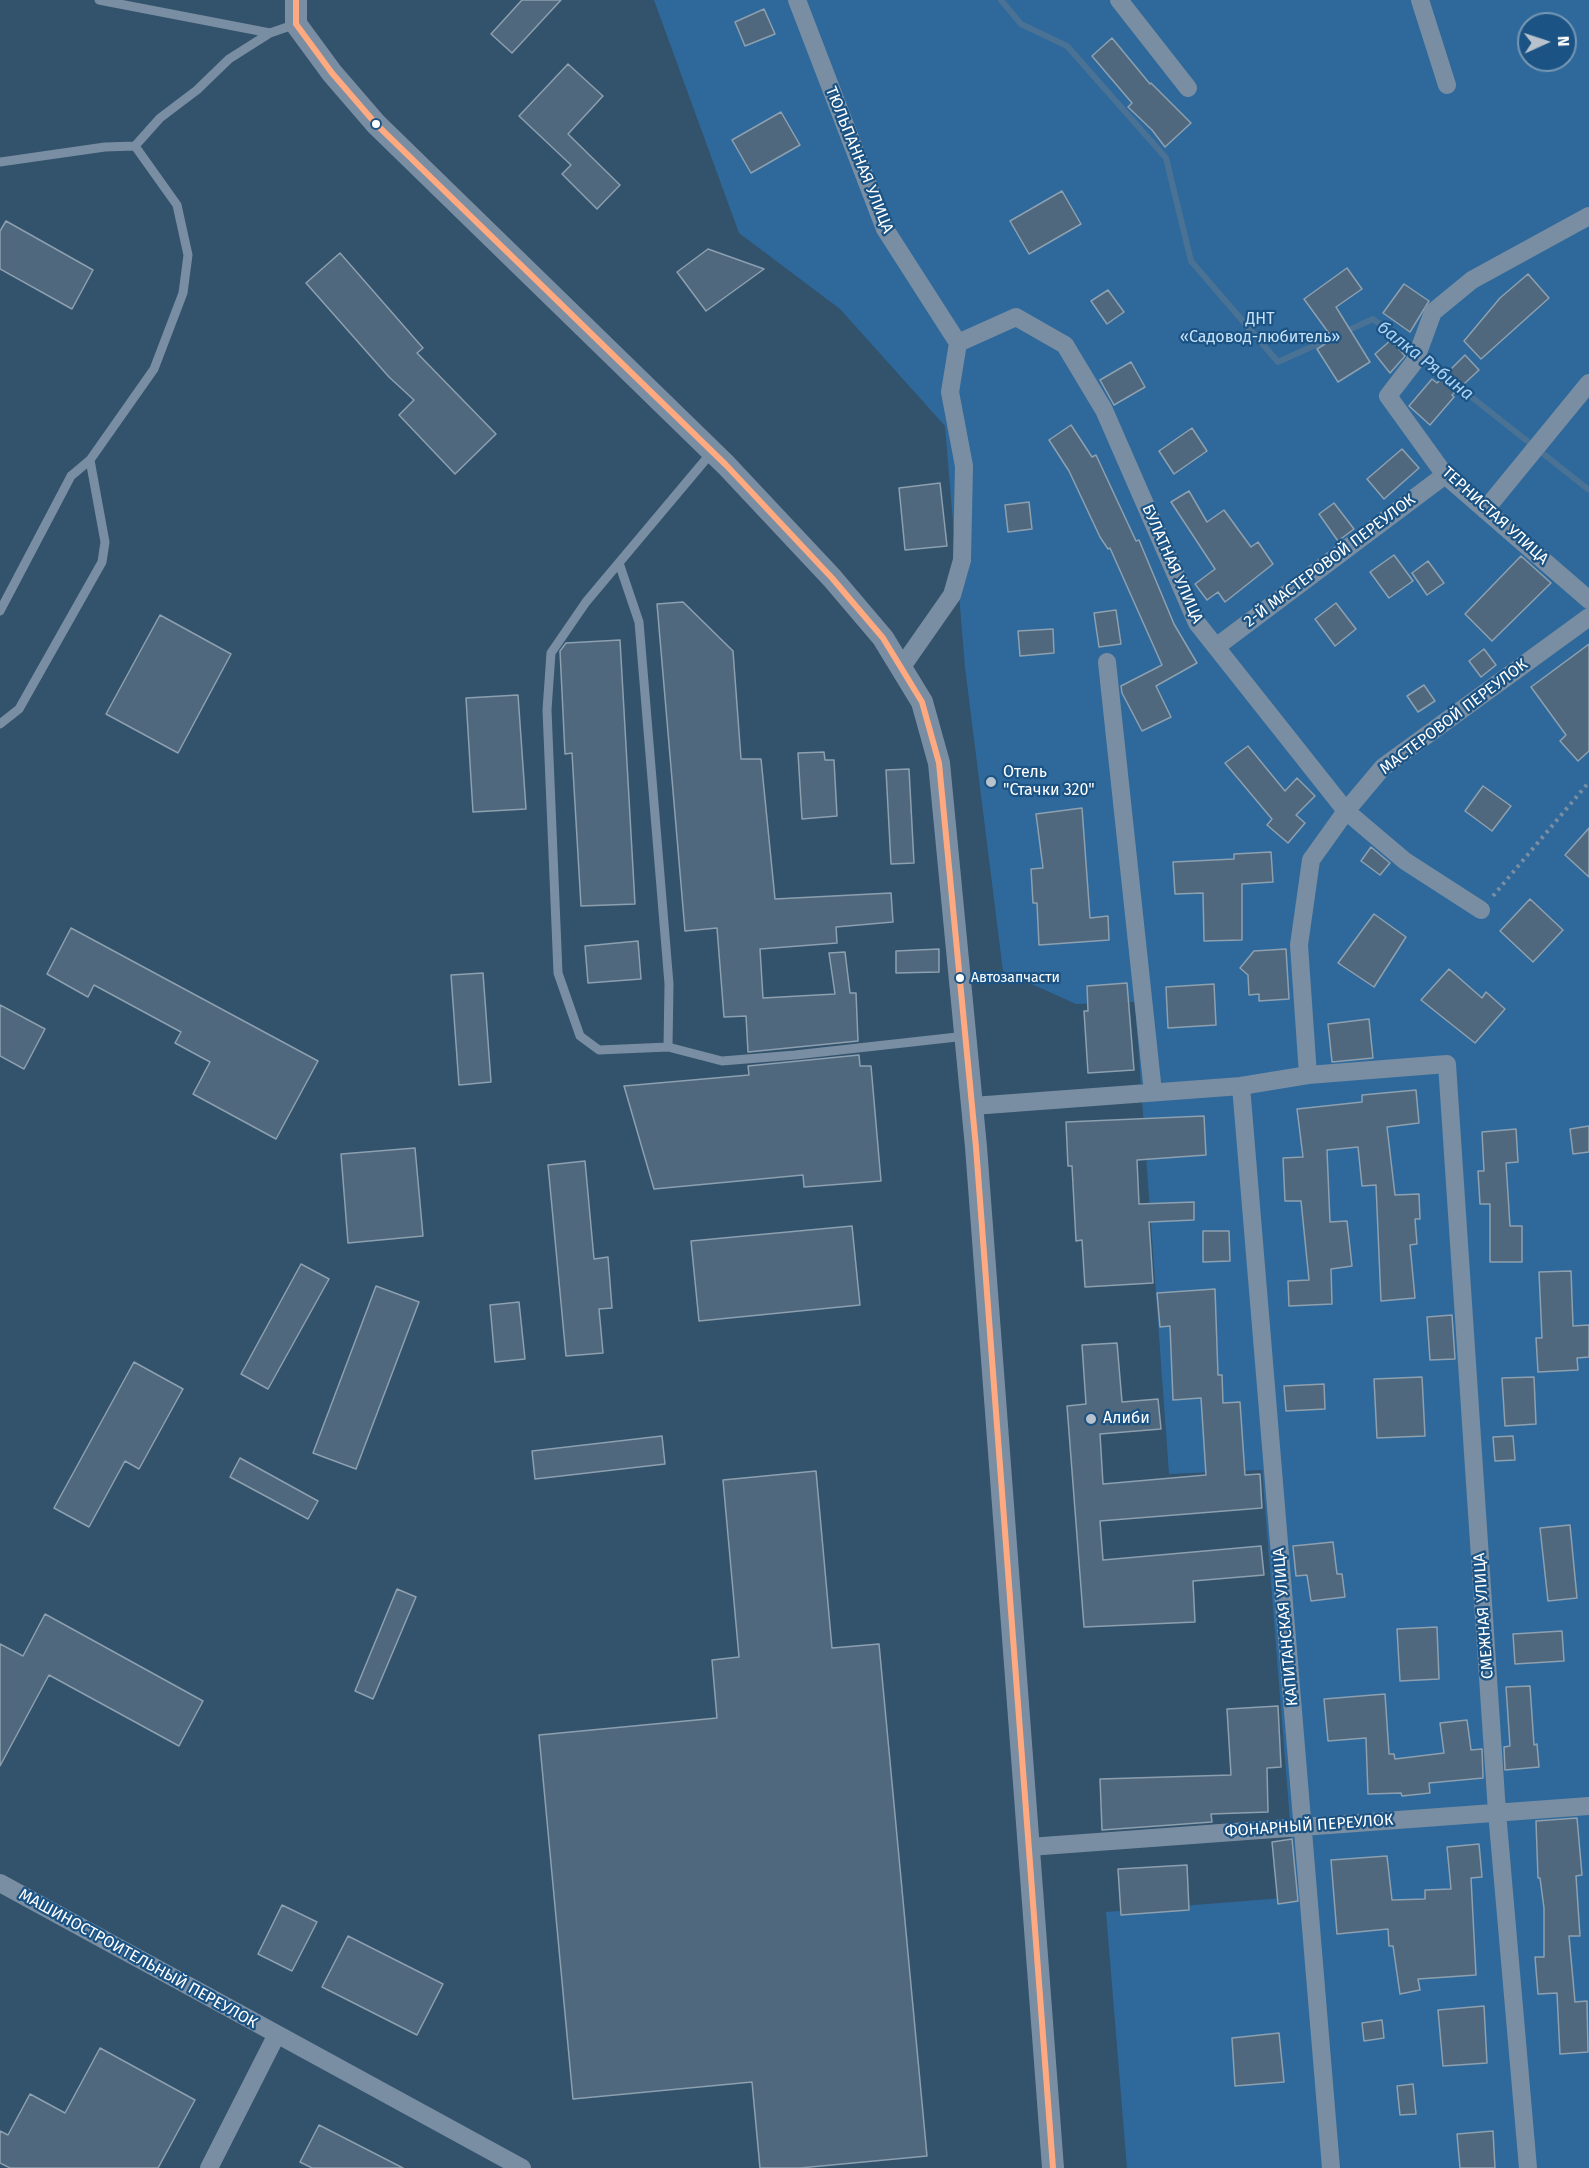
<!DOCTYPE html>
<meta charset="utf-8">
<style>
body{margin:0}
#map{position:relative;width:1589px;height:2168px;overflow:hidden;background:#33526c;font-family:"Fira Sans",sans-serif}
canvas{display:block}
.north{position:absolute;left:1517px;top:12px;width:60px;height:60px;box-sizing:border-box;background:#1b5384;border:2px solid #7698b5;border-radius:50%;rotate:87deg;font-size:16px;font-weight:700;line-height:24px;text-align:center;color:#fff}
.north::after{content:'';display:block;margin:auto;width:21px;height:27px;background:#b8c2cc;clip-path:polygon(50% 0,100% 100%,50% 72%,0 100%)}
</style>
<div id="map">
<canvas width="1589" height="2168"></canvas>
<div class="north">N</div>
</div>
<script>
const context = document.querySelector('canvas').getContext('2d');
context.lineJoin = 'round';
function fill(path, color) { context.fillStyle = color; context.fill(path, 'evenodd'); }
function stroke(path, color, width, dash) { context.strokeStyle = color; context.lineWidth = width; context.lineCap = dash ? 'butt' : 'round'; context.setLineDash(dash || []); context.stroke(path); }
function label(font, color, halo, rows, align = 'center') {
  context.font = font + ' "Fira Sans",sans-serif'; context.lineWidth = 4.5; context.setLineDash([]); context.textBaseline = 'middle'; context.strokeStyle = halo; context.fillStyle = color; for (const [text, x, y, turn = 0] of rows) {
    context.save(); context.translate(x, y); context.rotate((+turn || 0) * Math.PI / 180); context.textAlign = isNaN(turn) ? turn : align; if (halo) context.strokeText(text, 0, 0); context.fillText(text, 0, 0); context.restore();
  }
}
fill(new Path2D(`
 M654 0H1589V2168H1127L1106 1912 1296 1897 1262 1470 1169 1474 1135 1002 1076 1004 1003 971 965 667 945 426 840 309 739 233ZM1529 24H1565V60H1529Z`), '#2f699b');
stroke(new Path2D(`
 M1001 0 1021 24 1067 46 1166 158 1191 261 1278 362 1373 319 1589 490`), '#4a7295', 6);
const building = new Path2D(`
 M522 0H561L512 53 491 34Z
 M764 9 775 34 745 46 735 22Z
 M1112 38 1150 84 1151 83 1191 123 1165 147 1152 130 1128 107 1132 103 1092 56Z
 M568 64 603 96 568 134 620 185 597 209 562 174 571 165 519 116Z
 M781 112 800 145 751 173 732 140Z
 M1062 191 1081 224 1029 254 1010 221Z
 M6 221 93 270 72 309 0 269V231Z
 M708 249 764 269 706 311 677 272Z
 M340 253 423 348 417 353 496 434 455 474 399 415 414 400 389 377 306 283Z
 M1347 268 1362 289 1336 307 1370 362 1338 382 1317 349 1333 339 1304 299Z
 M1528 274 1549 298 1481 359 1464 341 1500 298Z
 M1404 284 1429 301 1410 332 1383 313Z
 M1108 290 1124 312 1107 324 1091 301Z
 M1391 340 1405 356 1390 373 1375 354Z
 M1465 355 1479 370 1452 395 1454 397 1430 425 1409 406 1432 379 1437 383Z
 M1131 362 1145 387 1114 405 1100 380Z
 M1071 425 1092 457 1096 455 1136 541 1139 540 1174 624 1197 663 1156 686 1171 717 1142 731 1122 693 1121 686 1162 665 1110 548 1108 549 1100 537 1069 471 1049 440Z
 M1192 428 1207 451 1174 474 1159 451Z
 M1402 449 1419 468 1384 499 1367 479Z
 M940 483 947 546 905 550 899 488Z
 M1189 491 1207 522 1224 510 1251 547 1258 542 1273 564 1225 602 1218 592 1207 600 1195 584 1215 569 1171 502Z
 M1029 502 1032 529 1008 532 1005 505Z
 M1334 503 1354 529 1338 541 1319 514Z
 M1394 555 1413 581 1389 598 1370 572Z
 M1521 556 1551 583 1492 641 1465 614Z
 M1428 561 1444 583 1427 595 1412 573Z
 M683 602 733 651 741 759H761L775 899 891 893 893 922 836 927 837 943 760 949 763 998 835 994 829 953 845 952 850 993H856L858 1041 748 1052 746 1016 724 1017 717 928 685 931 657 604Z
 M1336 603 1356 629 1335 646 1315 619Z
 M1116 610 1121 644 1099 647 1094 613Z
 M160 615 231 654 178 753 106 714Z
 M1053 629 1054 653 1020 656 1018 631Z
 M620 640 635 904 581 906 572 753 565 754 560 651 566 643Z
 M1589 644V751L1578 761 1560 741 1566 735 1531 687Z
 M1484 649 1496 665 1481 677 1469 661Z
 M1424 685 1435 701 1418 712 1407 696Z
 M518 695 526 809 473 812 466 698Z
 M1248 746 1285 791 1297 778 1315 796 1296 815 1305 823 1288 843 1267 825 1272 819 1225 763Z
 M824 752 825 760H834L837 816 802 819 798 753Z
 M909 769 914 863 891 864 886 770Z
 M1483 786 1511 806 1492 831 1465 811Z
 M1082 808 1090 918 1108 916 1109 940 1039 945 1037 903H1033L1031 869 1043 868 1036 814Z
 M1589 828V877L1565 855Z
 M1371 847 1390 863 1380 875 1361 861Z
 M1271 852 1273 882 1242 884V940L1204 941 1203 893 1175 894 1173 862 1234 859V854Z
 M1530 899 1563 930 1533 962 1500 931Z
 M1374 914 1406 937 1374 987 1338 963Z
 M71 928 318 1061 276 1139 193 1094 210 1062 175 1043 181 1032 94 985 88 997 47 974Z
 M638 941 641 979 588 983 585 946Z
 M939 949V972L896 973V951Z
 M1286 949 1289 999 1259 1001V994L1249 995 1248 975 1240 968 1254 951Z
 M1449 969 1482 998 1486 992 1505 1009 1475 1043 1421 1000Z
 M483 973 491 1082 459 1085 451 975Z
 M1127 983 1134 1070 1088 1073 1084 1011H1088L1087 986Z
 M1214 984 1216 1025 1168 1028 1166 987Z
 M0 1005 45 1029 24 1069 0 1056Z
 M1369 1019 1373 1058 1332 1062 1328 1024Z
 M859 1055 860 1066H871L881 1181 804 1187 803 1175 654 1189 624 1086 749 1075 748 1066Z
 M1416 1090 1419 1123 1387 1127 1395 1195 1419 1194 1420 1219H1415L1417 1244 1410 1245 1415 1298 1381 1301 1376 1185 1362 1186 1358 1147 1327 1150 1330 1222 1347 1221 1352 1266 1331 1269 1332 1304 1289 1306 1288 1281 1309 1280 1301 1201H1285L1283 1158 1303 1157 1297 1109 1362 1102V1095Z
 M1204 1116 1206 1155 1137 1160 1139 1204 1194 1202V1220L1149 1222 1153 1283 1085 1287 1082 1240 1076 1241 1072 1166H1068L1066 1122Z
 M1589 1126V1152L1573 1154 1570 1129Z
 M1516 1129 1518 1162 1506 1163 1510 1226H1522V1262H1490V1204H1480L1478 1171H1484L1482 1132Z
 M415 1148 423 1236 348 1243 341 1154Z
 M585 1161 594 1259 608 1257 612 1308 599 1309 603 1353 566 1356 548 1165Z
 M852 1226 860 1305 699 1321 691 1241Z
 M1203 1231H1229L1230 1261 1203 1262Z
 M301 1264 329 1279 268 1389 241 1374Z
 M1571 1271 1573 1326 1589 1325V1357L1577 1358 1578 1370 1538 1372 1536 1338H1542L1539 1272Z
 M376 1286 419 1302 356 1469 313 1453Z
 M1215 1289 1218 1375H1222L1223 1403 1240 1402 1245 1475 1260 1474 1262 1508 1100 1521 1103 1560 1261 1546 1264 1575 1193 1581 1195 1622 1084 1627 1067 1406 1086 1404 1082 1345 1117 1343 1122 1402 1158 1399 1161 1429 1100 1434 1103 1484 1206 1475 1201 1398 1173 1400 1170 1326 1160 1327 1157 1293Z
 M519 1302 525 1359 495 1362 490 1305Z
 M1452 1315 1455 1359 1430 1360 1427 1317Z
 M134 1362 183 1389 139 1469 125 1461 89 1527 54 1508Z
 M1422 1377 1425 1436 1377 1438 1374 1379Z
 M1534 1377 1536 1424 1505 1426 1502 1378Z
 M1324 1384 1325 1409 1286 1411 1284 1386Z
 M662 1436 665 1464 535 1479 532 1451Z
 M1513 1436 1515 1460 1495 1461 1493 1437Z
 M240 1458 318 1501 308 1519 230 1477Z
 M816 1471 832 1648 879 1644 927 2156 800 2168H760L752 2082 573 2099 539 1735 717 1718 712 1660 739 1657 723 1480Z
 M1570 1525 1577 1598 1548 1601 1540 1528Z
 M1333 1542 1337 1574H1342L1345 1597 1311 1601 1307 1575 1296 1576 1293 1546Z
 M397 1589 416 1597 373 1699 355 1691Z
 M45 1614 203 1701 179 1746 49 1675 0 1766V1644L23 1656Z
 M1437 1627 1439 1679 1400 1681 1397 1629Z
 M1562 1631 1564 1661 1515 1664 1513 1634Z
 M1530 1686 1534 1745 1537 1744 1539 1767 1505 1770 1504 1747 1510 1746 1506 1687Z
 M1385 1694 1389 1754H1394L1395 1759 1444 1753 1440 1723 1467 1720 1471 1750 1482 1749 1483 1778 1429 1783 1430 1793 1402 1796 1401 1793 1368 1794 1366 1738 1328 1741 1324 1699Z
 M1278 1706 1281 1767 1267 1768 1268 1812 1211 1814 1212 1822 1102 1830 1100 1779 1231 1775 1227 1709Z
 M1577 1818 1582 1875 1576 1876 1580 1936H1569L1575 2002 1587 2001 1588 2052 1560 2054 1557 1993 1538 1994 1535 1957H1544V1908L1540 1878H1538L1536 1821Z
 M1292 1839 1298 1901 1278 1904 1272 1842Z
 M1479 1844 1482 1877 1471 1878 1476 1975 1418 1979 1420 1990 1400 1994 1393 1946H1389L1388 1929 1337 1934 1331 1860 1387 1856 1392 1900 1425 1899V1890L1451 1889 1447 1847Z
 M1187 1865 1189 1910 1121 1915 1118 1869Z
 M282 1905 317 1922 292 1971 258 1954Z
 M348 1936 443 1984 417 2035 322 1987Z
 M1484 2006 1487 2063 1443 2066 1438 2010Z
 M1382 2020 1384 2038 1364 2041 1362 2023Z
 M1279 2033 1284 2082 1235 2086 1232 2038Z
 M100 2048 195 2100 158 2168H10L0 2163V2131L8 2135 30 2094 65 2113Z
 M1413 2084 1416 2114 1400 2115 1397 2086Z
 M319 2125 403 2168H312L300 2162Z
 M1493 2131 1495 2168H1460L1457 2134Z`);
fill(building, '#4f687d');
stroke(building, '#8da0b0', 1.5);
stroke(new Path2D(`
 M1493 896 1589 782`), '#798ea2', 4, [3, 4.5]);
stroke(new Path2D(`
 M99 0 270 33
 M0 162 105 147 135 146
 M712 452 586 602 551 653 547 710 558 973 580 1036 599 1050 668 1047 722 1061 795 1055 966 1036
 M619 563 639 622 669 984 668 1047
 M0 611 71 476 90 460 154 369 183 293 188 255 177 205 135 146 160 118 197 90 229 59 270 33 296 24
 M0 724 19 709 102 562 105 542 90 460`), '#798ea2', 9);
stroke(new Path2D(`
 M797 0 885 229 958 343
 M1119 0 1188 88
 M1420 0 1447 85
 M1589 216 1472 280 1433 312 1415 361 1388 396 1445 475 1589 600
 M958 343 1016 317 1065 345 1104 410 1197 623 1346 811 1405 861 1481 910
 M1485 510 1589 383
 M1216 647 1445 475
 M1107 662 1153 1092
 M901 668 952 595 962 560 964 466 950 392 958 343
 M1308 1075 1299 945 1311 860 1346 811 1383 767 1589 617
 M1241 1086 1331 2168
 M973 1106 1241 1086 1308 1075 1447 1064 1497 1812 1528 2168
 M1029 1847 1589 1806
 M0 1883 522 2168
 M209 2168 276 2036`), '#798ea2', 18);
stroke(new Path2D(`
 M296 0V24L332 73 376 124 726 465 832 578 883 638 922 702 939 763 976 1147 1053 2168`), '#798ea2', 22);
stroke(new Path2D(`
 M296 0V24L332 73 376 124 726 465 832 578 883 638 922 702 939 763 976 1147 1053 2168`), '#ffa980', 6);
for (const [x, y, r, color] of [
 [376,124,5,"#fff"],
 [991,782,6,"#b8c2cc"],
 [960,978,5,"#fff"],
 [1091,1419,6,"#b8c2cc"]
]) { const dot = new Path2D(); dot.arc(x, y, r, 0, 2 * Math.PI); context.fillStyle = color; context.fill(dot); stroke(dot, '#1b5384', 2); }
label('14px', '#fff', '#1b5384', [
 ["Автозапчасти",971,978]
], 'left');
label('16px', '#fff', '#1b5384', [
 ["ТЮЛЬПАННАЯ УЛИЦА",859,160,68],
 ["ТЕРНИСТАЯ УЛИЦА",1495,516,42],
 ["2-Й МАСТЕРОВОЙ ПЕРЕУЛОК",1330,561,-37],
 ["БУЛАТНАЯ УЛИЦА",1172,564,66],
 ["МАСТЕРОВОЙ ПЕРЕУЛОК",1454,717,-37],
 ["СМЕЖНАЯ УЛИЦА",1484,1616,-94],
 ["КАПИТАНСКАЯ УЛИЦА",1286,1627,-95],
 ["ФОНАРНЫЙ ПЕРЕУЛОК",1309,1826,-4],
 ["МАШИНОСТРОИТЕЛЬНЫЙ ПЕРЕУЛОК",138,1959,29]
]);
label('16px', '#c6e2f8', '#1b5384', [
 ["ДНТ",1260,320],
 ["«Садовод-любитель»",1260,338]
]);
label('16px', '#fff', '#1b5384', [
 ["Отель",1003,773],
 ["\"Стачки 320\"",1003,791],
 ["Алиби",1103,1419]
], 'left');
label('italic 18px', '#acd3f3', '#1b5384', [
 ["балка Рябина",1425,361,38]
]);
</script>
